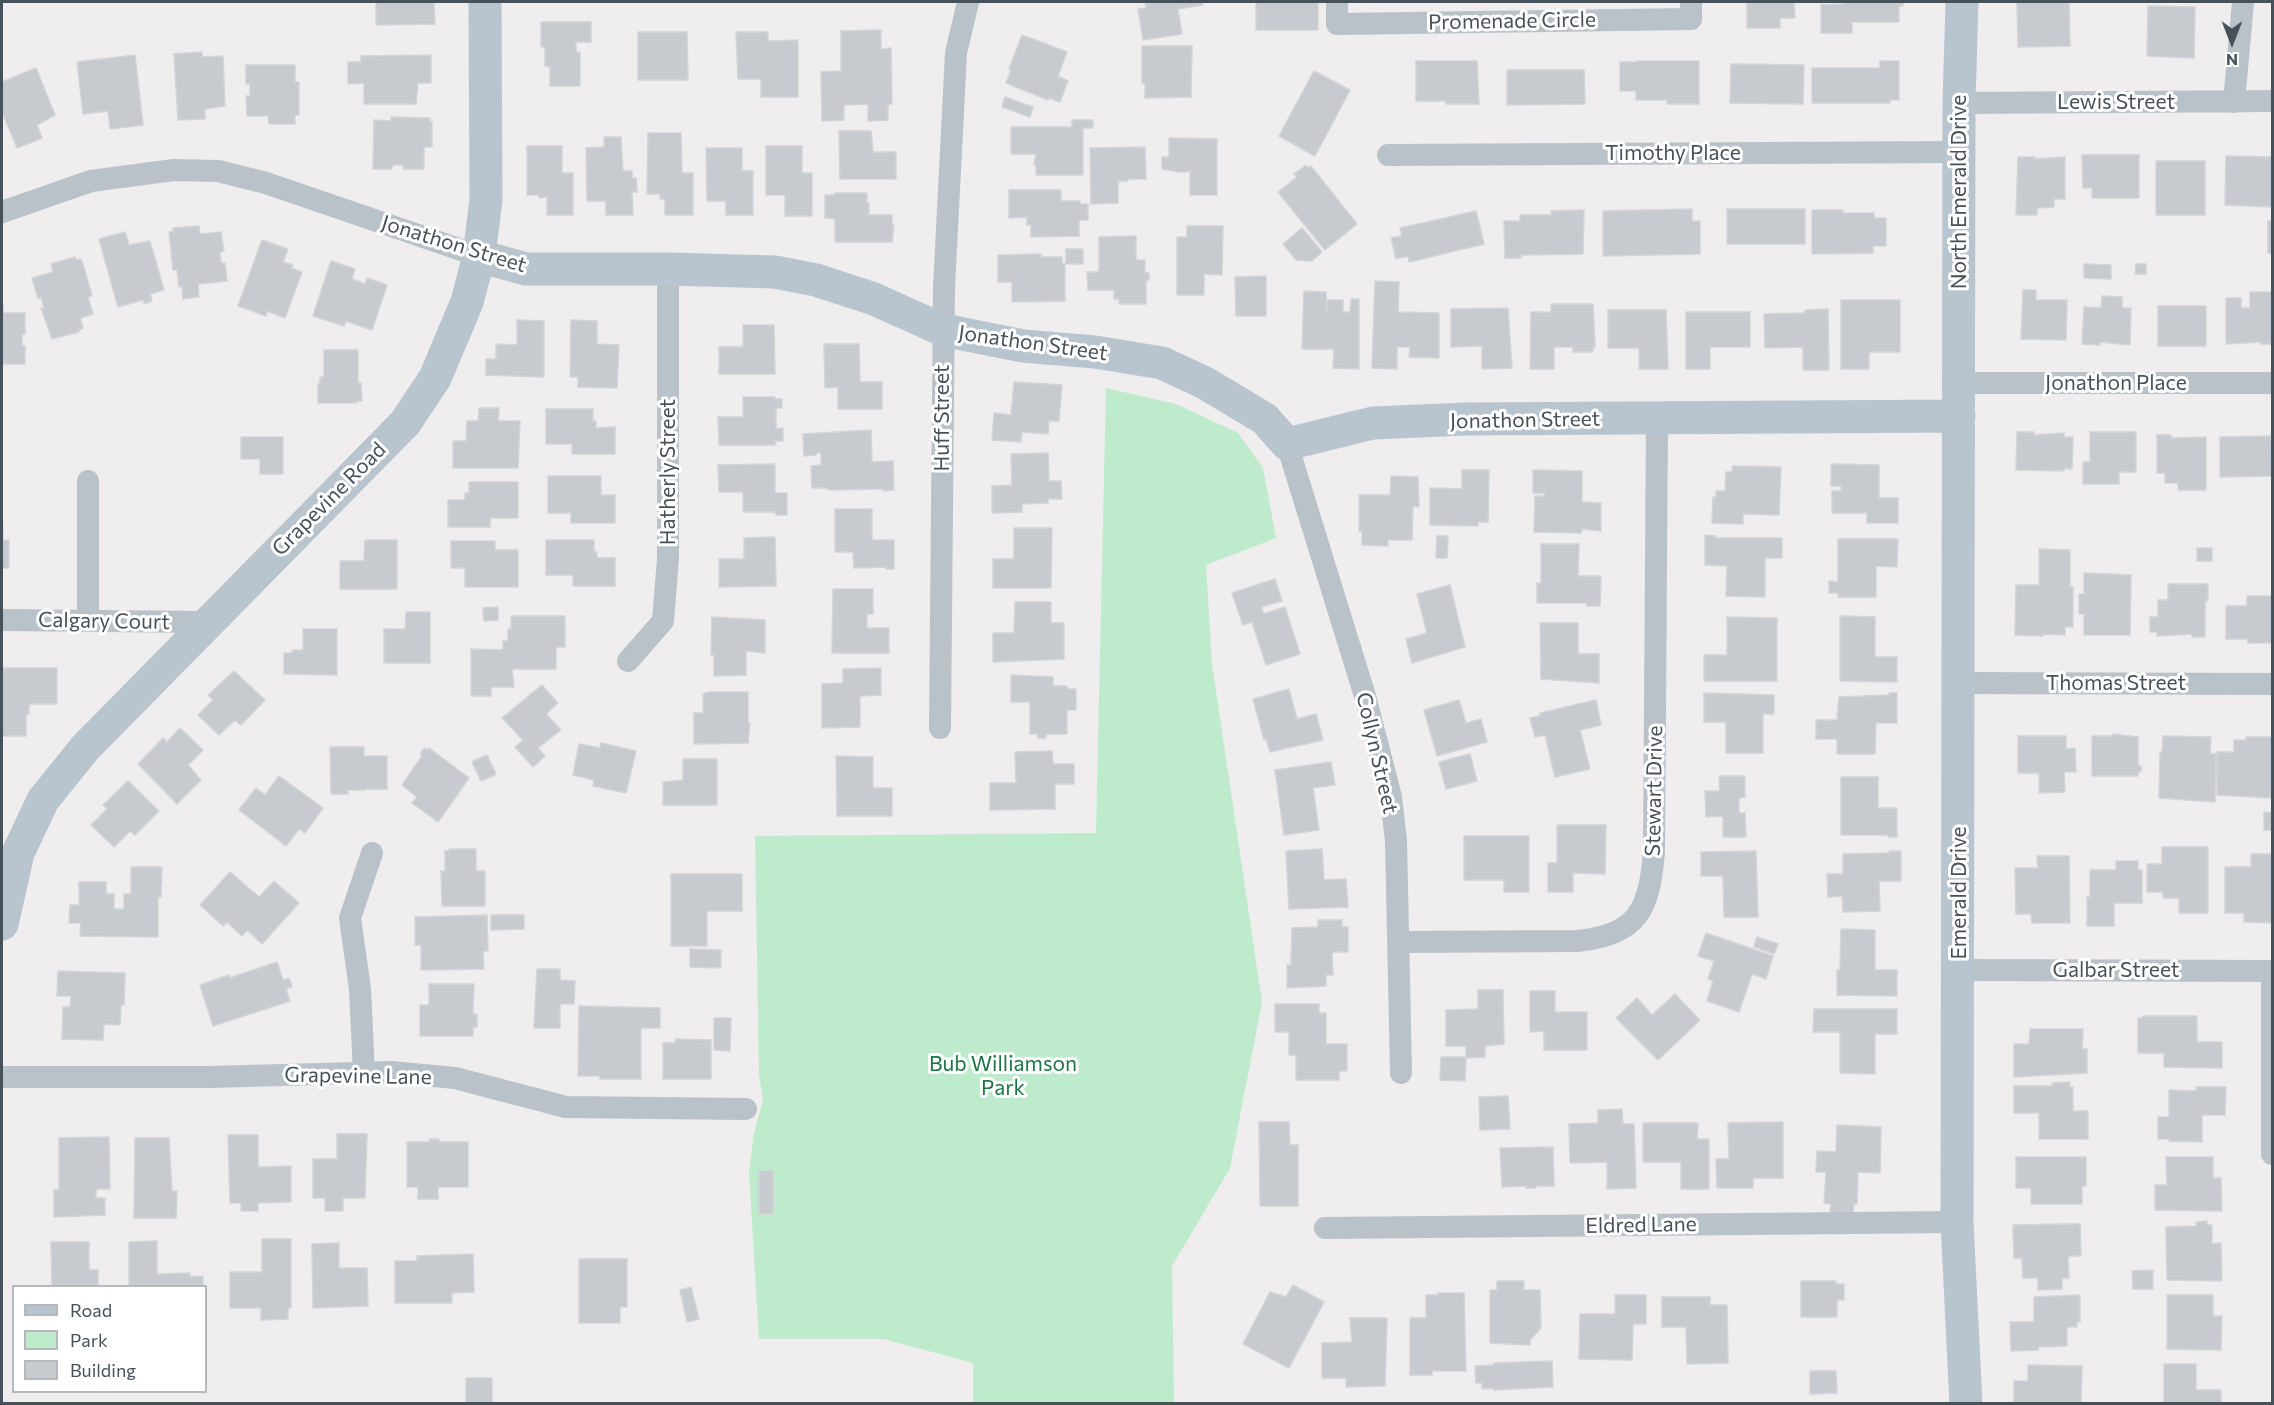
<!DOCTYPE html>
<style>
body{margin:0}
#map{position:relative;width:2274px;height:1405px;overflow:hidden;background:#efeded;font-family:Commissioner,sans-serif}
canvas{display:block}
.frame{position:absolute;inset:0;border:3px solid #465159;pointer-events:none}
.legend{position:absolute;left:12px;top:1285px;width:195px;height:108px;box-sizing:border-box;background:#fff;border:2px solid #b5b9bd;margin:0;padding:8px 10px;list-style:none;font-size:18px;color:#465159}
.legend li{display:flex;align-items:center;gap:12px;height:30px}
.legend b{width:30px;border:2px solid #b5b9bd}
.north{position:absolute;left:2202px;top:12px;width:60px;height:60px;-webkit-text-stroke:4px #fff;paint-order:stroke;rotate:180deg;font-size:16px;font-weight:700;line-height:24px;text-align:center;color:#465159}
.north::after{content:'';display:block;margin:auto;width:21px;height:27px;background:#465159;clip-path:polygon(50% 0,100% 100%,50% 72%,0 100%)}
</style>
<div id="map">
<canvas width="2274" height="1405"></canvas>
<div class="frame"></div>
<ul class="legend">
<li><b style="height:8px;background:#b9c5ce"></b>Road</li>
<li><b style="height:16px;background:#bdebcc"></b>Park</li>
<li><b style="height:16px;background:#c7cacf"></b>Building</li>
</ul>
<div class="north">N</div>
</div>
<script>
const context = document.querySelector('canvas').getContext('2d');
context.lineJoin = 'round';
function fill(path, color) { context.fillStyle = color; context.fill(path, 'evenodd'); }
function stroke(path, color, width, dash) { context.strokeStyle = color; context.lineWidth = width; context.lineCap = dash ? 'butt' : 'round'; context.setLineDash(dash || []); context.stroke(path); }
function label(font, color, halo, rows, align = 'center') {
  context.font = font + ' Commissioner,sans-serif'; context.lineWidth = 6; context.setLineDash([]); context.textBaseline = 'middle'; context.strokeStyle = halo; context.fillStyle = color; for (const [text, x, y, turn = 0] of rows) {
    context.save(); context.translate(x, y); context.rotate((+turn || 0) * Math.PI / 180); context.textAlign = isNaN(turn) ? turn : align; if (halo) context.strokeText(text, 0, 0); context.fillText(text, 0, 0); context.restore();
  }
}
fill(new Path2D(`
 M1106 388 1176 404 1238 433 1263 468 1276 538 1206 565 1212 664 1262 1002 1230 1168 1172 1266 1174 1403H973V1363L884 1339H759L749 1172 754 1133 763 1101 759 1074 755 836 1096 833Z`), '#bdebcc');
const building = new Path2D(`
 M376 2H434L435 24 376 25Z
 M1145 2H1202L1203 5 1178 9 1182 34 1143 40 1138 9 1146 8Z
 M1256 2H1318V30H1256Z
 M1747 2H1794L1795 18H1780V28H1747Z
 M1843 2H1903V6H1899V22H1852V33H1821V5L1843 4Z
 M2017 2H2069L2070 46 2018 47Z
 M2148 6 2195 7 2194 58 2147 56Z
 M541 22H591V42H576V52H580V86H550V67L545 66V47H541Z
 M881 30V49L891 48 892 104H888V120L868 121V104L844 105V120L822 121 821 72 841 71V31Z
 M638 32H687L688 80H638Z
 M736 32H768V41L798 40V97H761V79H738Z
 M1022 35 1067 52 1058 76 1068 81 1060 102 1049 98 1048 100 1006 83 1011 70 1009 69Z
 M1142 46H1192L1191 97 1145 98V83H1142Z
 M202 52V57L223 56 225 106 205 109V119L178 120 174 54Z
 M135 55 143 125 110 129 108 111 83 114 77 62Z
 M431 55V83H418L416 104H364V83L348 84V62H361V56Z
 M1416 61H1477L1479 104H1446V101H1416Z
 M1637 61H1699V104H1667V100H1636V91H1620V62H1637Z
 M1880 61H1899V100H1890V103H1812V68H1880Z
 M1731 64 1804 65 1803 104 1730 103Z
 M246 65H295V82H299V115H295V124H269L268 116H247L246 96H250V84H246Z
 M36 68 55 115 37 125 42 138 17 148 2 112V82Z
 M1507 70H1584L1585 104 1507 105Z
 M1314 71 1350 90 1315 156 1279 136Z
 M1005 97 1033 107 1030 117 1002 107Z
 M391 117 430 118V122H432V147H424V169H403V165H392V169H373L374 120 391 121Z
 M1072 120H1093V128H1083V175H1036V165H1034L1036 154H1011V127H1072Z
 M839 131H871L873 151 871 152H896V179H840Z
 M648 133H681L682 173H693V215H665V199H660V194H647Z
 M604 137H621L623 171H632V178H636L637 192H632L633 215H606V201H587L586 148 604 147Z
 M1169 138 1217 139V195H1190V170L1188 172H1180L1162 169V157H1169Z
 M527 146H562V173H573V215H547V197L539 198V195H527Z
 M766 146H802V173H812V216H785V195H766Z
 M1145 147 1146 179H1128V181H1119L1118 179V203L1091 204 1090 148Z
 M706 148H742V171H753V215H726V201H707Z
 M2082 155H2139V198H2092V188H2083Z
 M2226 156 2272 157V207L2225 205Z
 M2018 157H2035V159L2065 157V199H2054V207L2037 208V215H2016Z
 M2156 161H2205V215H2156Z
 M1306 165 1308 168 1311 166 1357 224 1325 250 1278 192 1297 177 1294 174Z
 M1009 190H1061V201H1080V204H1088V220H1079V236L1031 237V225H1027V217L1009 218Z
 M835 193H867V203H869V213L867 215H892V225H894L892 242H835V219L825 218V195H835Z
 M1692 209V221H1700V254L1603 256V211Z
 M1727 209H1805V244H1727Z
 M1584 210 1583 254 1521 255V258H1505L1504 221H1520V215H1551V211Z
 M1812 210H1843V213H1874V218H1886V246H1873V253L1812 254Z
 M1476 211 1484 244 1409 262 1408 256 1396 259 1391 238 1402 236 1400 228Z
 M2268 221H2272V253H2268Z
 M199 226 200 234 221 232 224 251 220 252 221 263H225L227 281 198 284 199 297 183 299 182 286 179 287 177 270H173L169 232 174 231 173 228Z
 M1187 226H1223L1222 275 1204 274V295H1177V237H1187Z
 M1302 228 1322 252 1312 261 1296 260 1283 244Z
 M125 232 129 245 150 241 164 290 150 294 152 301 144 304 143 300 118 307 99 239Z
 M1136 236V260H1145V273H1149V280H1146V304H1119V299H1114V290H1088L1087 272H1099V237Z
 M262 240 288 249 283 262 293 265 291 268 302 272 285 318 267 311 266 316 238 306Z
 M1066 249H1083V264H1066Z
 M1041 254V257H1062V264H1065V301L1012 302V282H998V255Z
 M75 257 76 260 80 259 83 264 92 296 88 297 93 314 80 318 83 328 79 330V332L52 339 41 308H44L41 297 38 298 32 278 53 272 51 264Z
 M331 261 355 269 352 279 365 284 367 278 387 285 372 330 346 321 344 326 313 316Z
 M2084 264 2111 265V279L2084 278Z
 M2136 264H2146V274H2135Z
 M1266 276V316H1236L1235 277Z
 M1375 281 1399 282 1398 312 1439 313V358L1409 357 1410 347H1397V369L1372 368Z
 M2023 290H2036V300H2067L2066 340 2021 339Z
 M1304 291 1326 292 1327 312V300H1343V312H1350L1351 299H1359V369L1333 368 1334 349H1302Z
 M2250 292H2272V344H2261V342L2226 344V298H2241V308H2250Z
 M2102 296 2122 297V308H2131L2130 345 2100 342V345L2082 344 2084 307 2101 308Z
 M1841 300H1900V352H1869V369H1841Z
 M1551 304H1593L1595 347H1593V352H1573V347H1554V369H1530L1531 312H1551Z
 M2 305H3V313H25V334H22V346H25V364H2Z
 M2158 306H2206V346H2158Z
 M1508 308 1512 368 1482 369V346L1451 347V309Z
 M1828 309 1829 370H1803V347L1765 348 1764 314 1805 313V310Z
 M1608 310H1666L1668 369H1639V348H1608Z
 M1686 312H1750V347H1710V369H1686Z
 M517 320 544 321V377L486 375V359H496V344L517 345Z
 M571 320 597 321V344L619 345 617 388 578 387V377H570Z
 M743 325H774L775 374H719V347H743Z
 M824 344H859L860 382H882V409H838V387L825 388Z
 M324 350H358V383H361L362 401H357V403H318V384H320V377H324Z
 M1014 382 1062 385 1059 421H1049L1048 434 1022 432 1021 442 992 440 994 413 1011 415Z
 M743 397H775V399H782V408H776V429L783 428V441H775L776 445H719L718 417H743Z
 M479 408H499L498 421H520L518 468H453V441H466L467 421H478Z
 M546 409H593V421H596V428L615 427V454H572V444H546Z
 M871 430 872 462 893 461 894 490 883 491V489L828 490V488H812L811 466 821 465V453H816V455L804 456 803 434Z
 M2017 432H2034V435L2064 433V437H2073L2072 469 2064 468V471L2016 470Z
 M2090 432H2136V472H2119V484H2083V462H2090Z
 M2157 435H2171V438L2206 437V490H2178V483H2165V473H2157Z
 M2271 436 2272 476 2220 477V437Z
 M241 437H283V474H260V459H241Z
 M1048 453 1049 481H1061L1062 499H1048V503L1022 504V512L992 513V486L1012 485 1011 454Z
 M775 464V493H787V515H776V512H743V492H719L718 465Z
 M1831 464 1879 465V498H1898V523H1867V513H1832V491H1841V486H1831Z
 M1733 466 1781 467 1779 515 1743 514V524L1712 523 1713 497H1716V491H1725L1726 472H1732Z
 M1462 470H1489L1488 522H1478V526L1430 525V488L1462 489Z
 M1533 470 1582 471V502L1601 503V531L1582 529 1581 533 1534 532 1535 496H1544L1545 493H1533Z
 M548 476H601V495H615V523H571V513H548Z
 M1391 476 1418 477 1419 507 1413 506 1412 540H1388V546L1362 545V531H1359V495H1390Z
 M469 482H518V518H490V527H448V500H465V493H469Z
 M835 509H872V540H894V569H886V567L854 568 853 552H835Z
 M2 511 3 540H9V568H2Z
 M1014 528H1052L1051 588H993V559H1014Z
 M1705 535 1716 536V538H1782V558H1765V597L1726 596 1727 566 1705 565Z
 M1437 536H1448L1447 558H1436Z
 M775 537 776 586 719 587V559H744V538Z
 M1838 539H1898L1897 567 1876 566V597H1838V593H1829V581L1838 582Z
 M365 540H397V589H340V561H366L364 560Z
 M546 540H594V552H597V558H615V586H573V575H546Z
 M451 541H495V550H518V587H465V568H451Z
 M1541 544H1579L1578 576H1601L1600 606H1587V603H1537V583H1541Z
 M2197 548H2212V561H2197Z
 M2039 549 2070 550V587H2073V627H2065V635L2043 634V636L2015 635 2016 585H2039Z
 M2084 573 2131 575 2130 635H2084V614H2079V594H2084Z
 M1275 579 1282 601 1261 607 1264 614 1285 607 1300 654 1266 665 1252 622 1243 625 1232 593Z
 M2168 584H2208V601H2205V637H2192V634L2157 636V632H2150V617H2158V600H2168Z
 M1450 585 1465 647 1412 663 1406 639 1427 633 1417 594Z
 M833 589H873V614H867V628H889V653H832Z
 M2247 596H2272V643H2248V639H2226V606H2247Z
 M1015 602H1051V623H1064V659L993 662V633H1014Z
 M498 607V620L484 621 483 608Z
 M406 612H430V663H384V629H405Z
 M511 616H565V647H556V669H512L514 687H491V696H471V649L503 650V641H508V629H511Z
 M1840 616 1875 617V657H1897V682L1840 681Z
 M712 617 765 620V653L746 651V675L714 676V655H711Z
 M1727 617 1777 618V681H1704V655H1727Z
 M1540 623H1578V654H1599V683L1541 679Z
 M303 629H337V675L284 674V653H292V650H303Z
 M2 668H57V704H29V714H26V736H2Z
 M881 668V695L860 696V727L822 728V684L843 683V669Z
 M234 671 265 700 241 725 235 720 219 735 198 715 213 700 208 695Z
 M1011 675 1053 677V686H1067V689H1076V710H1067V734H1046V738H1038V734H1030V702H1011Z
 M542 685 558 703 546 714 561 730 538 748 545 756 533 767 515 747 523 740 502 718Z
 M1289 689 1297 719 1316 714 1323 740 1270 752 1266 739 1264 740 1253 699Z
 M709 692H748V723H750L748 743 694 744V713H703V694Z
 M1704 693 1774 695V714H1763V753H1726V722H1704Z
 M1889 693H1897V723H1876L1875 754H1837V739H1816V720H1837L1839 697 1889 695Z
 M1459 700 1466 723 1481 719 1487 742 1437 756 1424 710Z
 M1596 700 1601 725 1580 730 1590 769 1555 777 1545 735 1535 737 1530 718 1540 716V713Z
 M180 728 203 750 188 765 201 780 177 804 138 764 163 738 167 742Z
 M2113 734 2138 737V766H2141V772H2138V776H2092V736H2113Z
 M2018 736H2066V749L2075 748 2076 772H2064L2065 792 2039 793V773H2018Z
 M2163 736 2211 737 2210 754H2216L2215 802 2159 798 2160 752H2162Z
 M2246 737H2272V798L2217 795V752H2234V740H2246Z
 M601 743 636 751 626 793 593 786 594 780 573 775 579 744 600 748Z
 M330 747H364V756H387V789H365V790H348V794H331Z
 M425 748 428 750 429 748 469 778 438 822 412 803 417 797 402 785 422 756 420 754Z
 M1052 751 1053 764H1074V784H1055V809L990 810V783H1016L1015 752Z
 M1470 754 1477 781 1446 789 1439 762Z
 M487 755 496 774 481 781 472 762Z
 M836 756 873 757V788H892V816H837Z
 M683 759H717V805H663V782L683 780Z
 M1331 762 1335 785 1313 788 1319 830 1284 835 1275 770Z
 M279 776 323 808 305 833 299 829 286 846 239 810 256 788 265 795Z
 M1719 776H1745V797L1739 798V813H1745L1746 837H1723V816L1706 817 1705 791H1720Z
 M1841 777H1878V808H1897V837H1888V835H1841Z
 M128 781 159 811 135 835 130 831 114 847 91 825 107 809 103 805Z
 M2264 812 2272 813V830H2264Z
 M1557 825H1606L1605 874 1573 873V892H1548V863H1557Z
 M1464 836H1529V892H1504V880H1464Z
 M2162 847H2208V913H2179V898H2163V892H2147V864H2162Z
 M449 849H476V871H485V906H442L441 871H445V851H449Z
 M1322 849 1324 880 1346 879 1348 907 1289 909 1286 851Z
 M1756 851 1758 917H1724L1723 876H1701V852Z
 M1889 851H1901V881H1879L1880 911 1843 912 1842 896 1828 897 1827 874H1843V854L1889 853Z
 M2251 854H2272V923L2244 922V913H2225V867H2251Z
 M2037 856H2069L2070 923H2032L2031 914H2016L2015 868H2038Z
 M2116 861H2138V870H2142V903H2114V926H2087V897H2090V870H2116Z
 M131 867H162L161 897H158V937L80 936 81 923H69L70 905H79V882H106V894H114V909H124V894H131Z
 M230 872 259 897 274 881 299 903 262 944 247 930 242 936 227 922 223 926 200 905Z
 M671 874H742V911H707V946H671Z
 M487 915 488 951H483L484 969 421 970V945H415V917Z
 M491 915H524V929L491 930Z
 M1318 920H1342V927H1348V952H1332L1333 975H1326V986L1287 988V965H1291L1292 928 1318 927Z
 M1841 929 1875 930V970H1897V996L1837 995V970H1840Z
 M1706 933 1773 956 1766 979 1752 974 1739 1012 1707 1001 1713 981 1708 979 1714 961 1698 956Z
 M1757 937 1778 944 1774 954 1754 947Z
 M690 949 721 950V968L690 967Z
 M277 962 283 980 289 978 292 987 286 989 290 1001 213 1026 200 985 229 975 230 978Z
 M537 969H560V980L575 981 574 1004H560V1028H534Z
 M58 971 125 973 124 1005H121L120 1025 104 1024 103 1040 62 1039 63 1007H70L71 996H57Z
 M429 984H474L473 1014H477V1027H473V1036H420V1005H429Z
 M1478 990H1503L1504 1044 1485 1046V1057L1466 1058V1046H1446V1010L1478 1009Z
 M1530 991H1555V1012H1587V1050H1544V1031L1530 1032Z
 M1675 994 1700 1020 1658 1060 1616 1018 1637 998 1652 1015Z
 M1275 1004H1319V1013H1326V1044H1347V1071H1339V1080H1296V1055H1289V1032H1275Z
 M579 1006 660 1008V1028H641V1079H600V1076H578Z
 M1814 1009H1897V1034H1875V1074L1840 1073V1032H1813Z
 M2143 1016H2197V1042H2222V1068L2164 1067V1053H2138V1018H2143Z
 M714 1018H731L730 1051 714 1050Z
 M2030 1029H2083L2082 1049H2087V1073L2014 1077V1044H2029Z
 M676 1039 711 1040V1079H663V1043H675Z
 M1441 1057H1466L1465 1081 1440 1080Z
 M2070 1082V1087H2073V1111H2088V1139H2039V1113H2014V1086H2052V1083Z
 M2196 1087H2226L2225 1115H2202V1142L2169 1141V1139H2158V1117H2169V1090L2196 1091Z
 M1508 1096 1510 1129 1480 1130 1479 1097Z
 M1622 1109 1623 1124H1634L1636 1188 1607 1189V1162L1570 1163 1569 1124 1598 1123V1110Z
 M1259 1122H1289L1290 1145H1298V1206H1260Z
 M1783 1122V1178H1753V1188H1717L1716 1159H1729L1728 1123Z
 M1643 1123H1698L1697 1139H1709V1189H1681V1162H1643Z
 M1837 1125 1881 1127 1880 1173 1858 1172 1857 1204H1854L1853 1213 1830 1212 1831 1204 1824 1203 1826 1172H1816L1817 1151 1836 1152Z
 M337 1134H367L365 1198H343V1211H325V1198H313V1159H337Z
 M228 1135H258V1167L291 1166V1202L258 1203V1211H241V1203H230Z
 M109 1137 110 1189H96V1198H105V1215L54 1217V1190H59V1138Z
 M135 1138H169L172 1191H177L176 1218H134Z
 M429 1139H439V1142H468V1187H438V1199H418V1187H407V1142H430Z
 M1553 1147 1554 1186H1536V1188H1526V1186L1502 1187 1500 1148Z
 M2016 1157H2086V1186H2082V1204H2031V1188H2016Z
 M2166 1157H2213V1178H2221L2222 1211 2155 1210V1185H2167Z
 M759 1171H773V1214H759Z
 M2207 1221V1225H2212V1244L2221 1243 2222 1281 2167 1280 2166 1227 2196 1226V1222Z
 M2068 1224H2080L2081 1256H2068L2069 1278H2062V1289L2038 1290V1278H2023L2022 1258H2014L2013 1225Z
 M262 1239H291V1308H288V1319L261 1320V1308H230V1272H262Z
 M157 1241V1274L190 1273V1277L203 1276V1286H129V1242Z
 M51 1242H89V1270H98V1286H52Z
 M339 1243V1268H367L368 1306 313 1308 312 1244Z
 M473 1254 474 1292 452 1293V1303H395V1261H417V1256Z
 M579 1259H627V1307H620V1323H579Z
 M2153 1270V1289H2133L2132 1271Z
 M1497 1281H1524V1290H1540L1541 1328 1530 1340V1345L1490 1343V1290H1497Z
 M1801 1281H1836V1284H1844V1300H1837V1317H1801Z
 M1293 1285 1324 1302 1289 1368 1243 1344 1270 1292 1286 1297Z
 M691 1287 699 1319 687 1322 680 1290Z
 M1438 1293H1464L1466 1371H1432V1375H1410V1318H1426V1295H1438Z
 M1615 1295H1646V1324H1633L1632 1360 1579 1359 1580 1314H1615Z
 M2080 1295V1322H2077V1327H2067V1346L2038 1347V1350L2011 1351 2010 1322H2034V1297Z
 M2167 1295H2213V1316H2222L2221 1350 2167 1349Z
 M1662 1297H1710V1305H1727L1728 1363 1687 1364 1686 1327H1662Z
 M1350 1318H1387L1385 1386 1346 1387V1378H1322V1343L1352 1342Z
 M1552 1361 1553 1387 1494 1390V1388L1482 1389V1383H1476L1475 1366 1494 1365V1363Z
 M2164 1364H2196V1390H2221V1404H2164Z
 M2028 1365 2082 1366 2081 1404H2014V1381H2028Z
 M1810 1371H1836L1837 1393 1810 1394Z
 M466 1378H492V1404H466Z`);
fill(building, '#c7cacf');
stroke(building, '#d1d4d8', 1.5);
stroke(new Path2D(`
 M1337 2V24L1691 19V2
 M2234 102 2243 2
 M1959 103 2272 101
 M1388 155 1959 152
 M2 212 91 181 174 170 218 171 266 183 479 256
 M1959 383H2272
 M1287 444 1365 696 1391 797 1396 841 1401 1073
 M88 481V621
 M2 620 207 622
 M628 661 663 621 668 558V269
 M1959 683 2272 684
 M940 728 944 287 956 53 968 2
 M1400 942 1577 941C1639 934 1649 910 1654 852L1657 419
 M1959 970 2272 971
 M2272 971V1154
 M364 1073 360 989 350 918 372 853
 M2 1077H210L391 1072 455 1078 566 1107 746 1109
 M1325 1228 1957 1222`), '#b9c2c9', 22);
stroke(new Path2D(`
 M1962 2 1959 103 1957 1222 1966 1404
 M479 256 526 269H668L775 272 816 280 874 299 943 330 1023 346 1095 352 1162 363 1205 383 1265 419 1287 444 1373 423 1466 419 1959 416
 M2 924 18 853 43 800 85 748 405 423 435 378 467 302 479 256 486 200 485 2`), '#b9c5ce', 33);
label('21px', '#465159', '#fff', [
 ["Promenade Circle",1512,21,-1],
 ["Lewis Street",2116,102],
 ["Timothy Place",1673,153],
 ["North Emerald Drive",1959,192,-90],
 ["Jonathon Street",454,244,17],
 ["Jonathon Street",1033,343,8],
 ["Jonathon Place",2116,383],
 ["Huff Street",942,418,-90],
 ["Jonathon Street",1525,420,-1],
 ["Hatherly Street",668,472,-90],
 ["Grapevine Road",329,499,-45],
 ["Calgary Court",104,621,1],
 ["Thomas Street",2116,683],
 ["Collyn Street",1377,753,77],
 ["Stewart Drive",1654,791,-89],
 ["Emerald Drive",1959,893,-90],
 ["Galbar Street",2116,970],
 ["Grapevine Lane",358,1076,1],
 ["Eldred Lane",1641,1225,-1]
]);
label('21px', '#1c7543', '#fff', [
 ["Bub Williamson",1003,1064],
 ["Park",1003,1088]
]);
</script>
